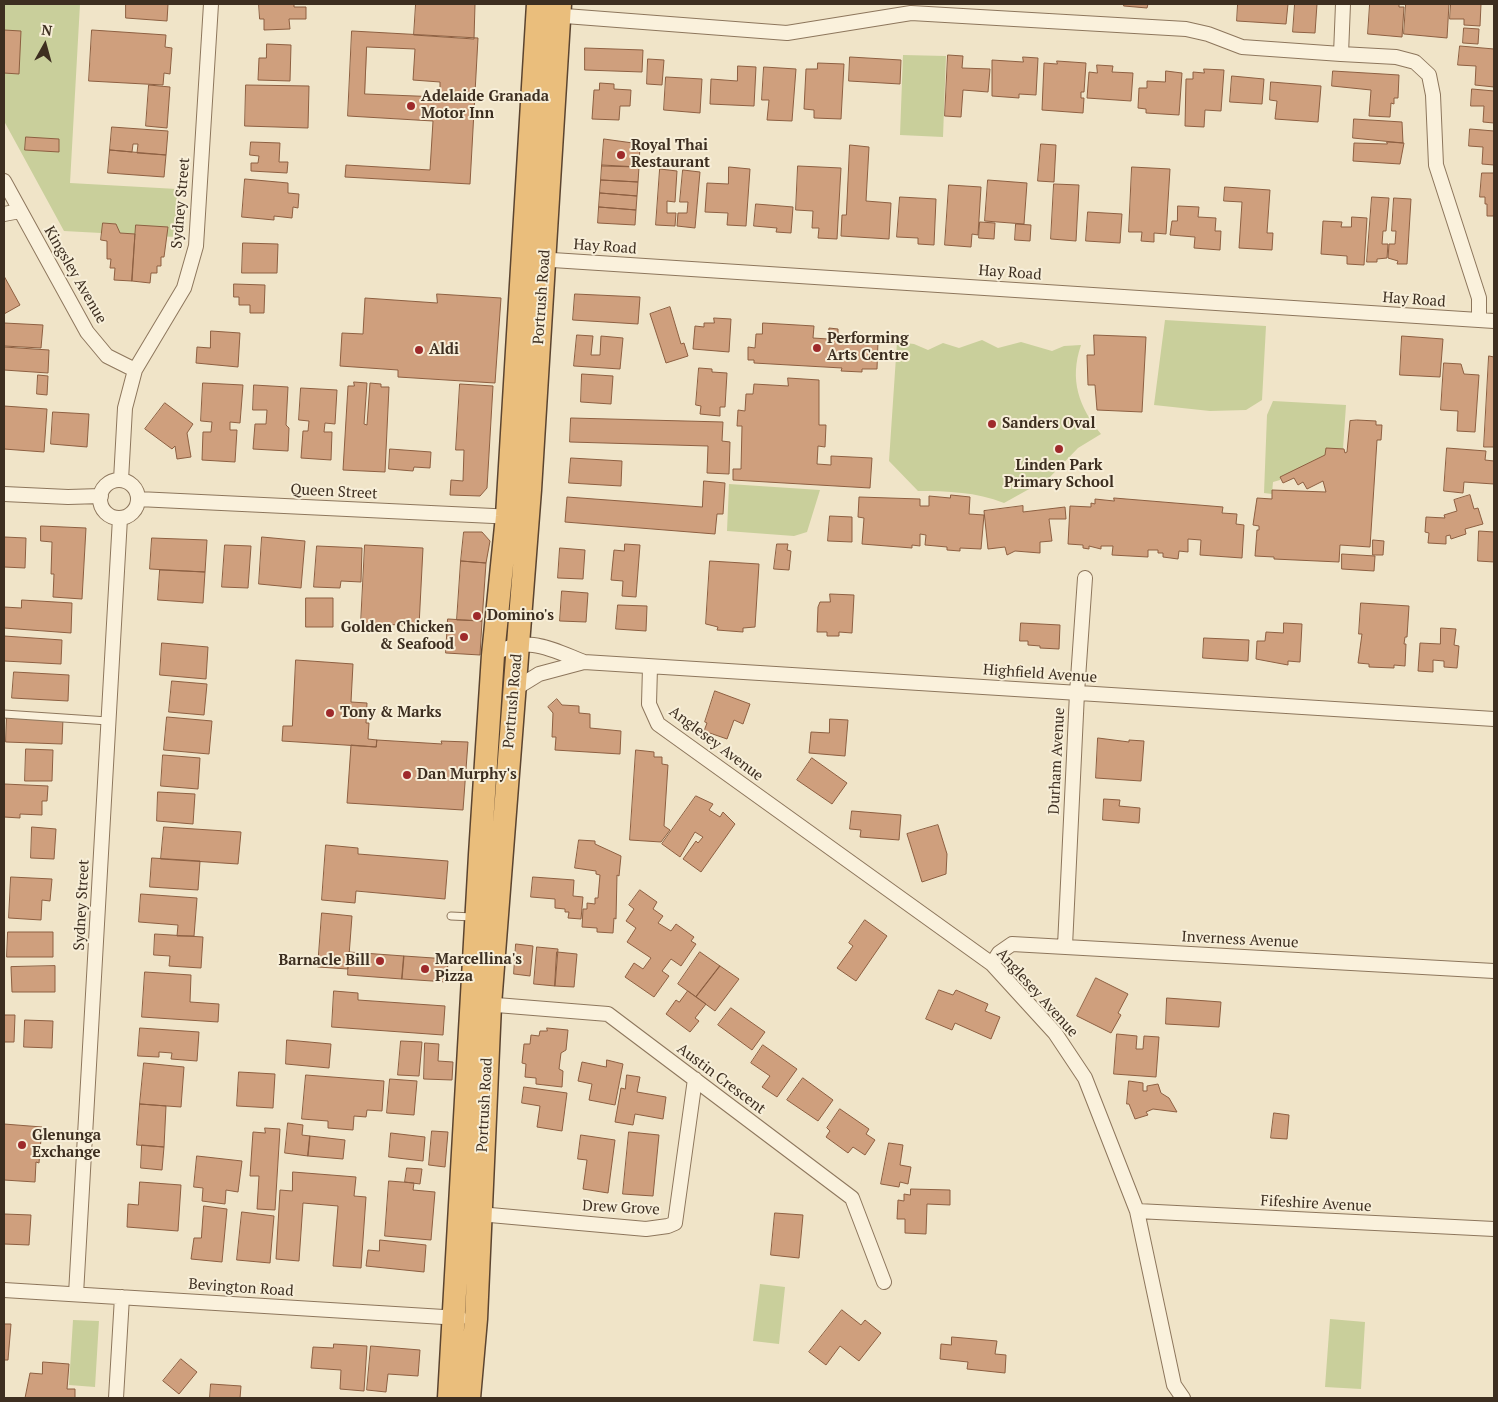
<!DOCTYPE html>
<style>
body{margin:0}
#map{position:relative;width:1498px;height:1402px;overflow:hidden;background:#f0e4c8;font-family:"PT Serif",serif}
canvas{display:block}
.frame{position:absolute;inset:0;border:5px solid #3d2e20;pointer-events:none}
.north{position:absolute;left:20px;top:20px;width:50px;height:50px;-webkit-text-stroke:4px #f7eed8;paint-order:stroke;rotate:7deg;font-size:14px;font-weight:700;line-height:20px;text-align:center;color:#3d2e20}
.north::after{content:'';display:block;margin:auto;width:18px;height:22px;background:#3d2e20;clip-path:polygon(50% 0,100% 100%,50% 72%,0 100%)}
</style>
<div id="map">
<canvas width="1498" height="1402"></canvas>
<div class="frame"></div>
<div class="north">N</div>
</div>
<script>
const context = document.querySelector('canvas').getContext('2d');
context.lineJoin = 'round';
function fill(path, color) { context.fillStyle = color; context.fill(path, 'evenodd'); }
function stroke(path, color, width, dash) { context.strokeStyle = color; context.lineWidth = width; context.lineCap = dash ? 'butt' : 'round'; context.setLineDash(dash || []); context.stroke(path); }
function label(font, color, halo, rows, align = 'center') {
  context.font = font + ' "PT Serif",serif'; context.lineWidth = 4; context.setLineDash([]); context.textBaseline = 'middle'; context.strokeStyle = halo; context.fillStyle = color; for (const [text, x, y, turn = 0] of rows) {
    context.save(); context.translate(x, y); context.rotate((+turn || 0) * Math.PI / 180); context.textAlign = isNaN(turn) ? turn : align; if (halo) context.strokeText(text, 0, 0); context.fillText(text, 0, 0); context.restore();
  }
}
fill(new Path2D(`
 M4 4H80L70 183 177 189 175 237 64 231 4 121Z
 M903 55 946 56 943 137 900 135Z
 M1165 320 1266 326 1262 400 1246 410 1210 411 1154 405Z
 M982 340 998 348 1021 342 1052 351 1064 346 1081 345C1069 380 1079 407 1101 434L1078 448 1049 478 1004 503C976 492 948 491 918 491L889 461 897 342 914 344 928 350 943 343 959 348Z
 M1273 401 1346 405 1343 449 1281 477 1280 480 1273 482 1272 494 1264 493 1267 415Z
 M729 484 820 490 807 532 794 536 727 531Z
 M760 1284 785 1287 779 1344 753 1341Z
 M1330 1319 1365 1322 1361 1389 1325 1387Z
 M73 1320 99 1321 95 1387 69 1385Z`), '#c9cf9b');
const building = new Path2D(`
 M126 4H168L167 21 126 18Z
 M259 4H294V7H306V19H289L290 29 264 30V19H260Z
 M416 4H475L474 39 414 35Z
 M1124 4H1148L1147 8 1124 6Z
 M1238 4H1288L1286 24 1237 21Z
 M1295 4H1317L1315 33 1293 32Z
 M1370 4H1399V7H1404L1402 37 1368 34Z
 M1406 4H1449L1447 38 1404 34Z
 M1451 4H1481L1480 26 1464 25V19H1450Z
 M1464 28 1479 29 1478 44 1463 43Z
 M4 30 21 31 19 74 4 73Z
 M92 30 166 35 165 47 172 48 170 74 164 73 163 85 89 81Z
 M352 31 478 38 470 184 345 177 346 165 430 170 433 121 348 116ZM367 47 415 49 413 80 440 82V97L365 94Z
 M267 44 291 45 290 81 258 80 259 58H266Z
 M1460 46 1494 49V87L1475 85 1476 66 1458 65Z
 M585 48 643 50 642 72 585 70Z
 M948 55 963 56 962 68 990 69 988 92 963 90 961 117 945 116Z
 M850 57 901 60 900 84 849 81Z
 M1023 57 1038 58 1036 95 1019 94V98L992 96V60L1023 62Z
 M648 59 664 60 662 85 647 84Z
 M1057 61 1086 63 1084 92H1081V98H1084L1083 113 1042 110 1044 63 1057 64Z
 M818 63 844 64 841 119 814 118V110L804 109 806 69H817Z
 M1097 65 1113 66 1112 72 1133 73 1131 101 1087 98 1089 72 1097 73Z
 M738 66 756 67 754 106 710 104 711 79 737 81Z
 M764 67 796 69 792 121 767 120 769 100H762Z
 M1204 69 1224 70 1221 111 1205 110 1204 127 1185 126 1186 79H1193V72L1204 73Z
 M1166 71 1182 73 1179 115 1146 113V109L1138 108 1139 88H1147V81L1165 82Z
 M1333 71 1399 75 1398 98H1394V104L1391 103 1390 117 1369 116 1371 90 1332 86Z
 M1232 76 1264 79 1262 104 1230 102Z
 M666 77 702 79 700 113 664 110Z
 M1271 82 1321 86 1318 122 1275 119 1277 101 1270 100Z
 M600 83 614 84V89L631 90 630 106H620L619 120 592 119 594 90H599Z
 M149 85 170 87 167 128 146 126Z
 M246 85 309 86 308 128 245 126Z
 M1472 89 1494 91V123L1483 122 1484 106H1471Z
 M1354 119 1402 122 1403 143 1353 138Z
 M112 127 168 131 166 155 137 153 138 144H133L132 152 110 150Z
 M1470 129 1494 131V165L1482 164 1483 147 1469 146Z
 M26 137 59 139V152L25 150Z
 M604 139 640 144 639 167 602 166Z
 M251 142 280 143 279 162H288L287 173 251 171V163H258L259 156 250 155Z
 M1387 142 1404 143 1400 164 1353 161 1354 143 1387 144Z
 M1041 144 1056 145 1054 182 1038 181Z
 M850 145 869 147 866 201 891 203 889 239 841 236 842 215H846Z
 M110 150 166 155 164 177 108 173Z
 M602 165 639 167 638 182 601 180Z
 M798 166 841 168 837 239 818 238 819 228H812L813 211 796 210Z
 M729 167 750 169 746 226 727 225 728 213 705 212 707 183 728 184Z
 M1132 167 1170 169 1166 234 1154 233V242L1141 241 1142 232H1129Z
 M660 169 677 171 675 202 667 201V213H676L675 226 656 225Z
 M683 170 700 172 695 228 677 226 678 213H687L688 202H680Z
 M1482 173H1494V216H1487V204H1485V197H1480Z
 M245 179 288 183V193L299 194 298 208 293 207 292 218 274 216V220L242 217Z
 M601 180 638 182 637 196 600 193Z
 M988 180 1027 183 1024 224 985 221Z
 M1054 184 1079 185 1076 241 1051 239Z
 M949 185 981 187 978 235 972 234 971 247 945 245Z
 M1225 187 1270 190 1267 233H1273L1272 250 1239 248 1242 202 1224 201Z
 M600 193 637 196 636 210 599 207Z
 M900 197 936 199 934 245 918 244V238L897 237Z
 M1372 197 1389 198 1386 231H1383L1382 244H1388L1387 258 1377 259V262H1367Z
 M1394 198 1411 199 1407 264H1397L1398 261 1388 258 1389 244H1395L1396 231H1392Z
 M756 204 793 207 791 233 776 232 777 228 754 226Z
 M1178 206 1199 207 1198 217 1216 218 1215 231H1221L1220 250 1194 248 1195 237 1170 235 1172 221H1177Z
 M599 207 636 210 635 225 598 223Z
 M1088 212 1122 214 1120 243 1086 241Z
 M1352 217 1367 218 1364 265 1347 264V256L1321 254 1323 221 1342 222 1341 227H1351Z
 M980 222 995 223 994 239 979 238Z
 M103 223 116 224 120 233 135 234 132 281 114 280 115 268H110L111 259H107V241L101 240Z
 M1016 224 1031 225 1030 241 1015 240Z
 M136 225 168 227 164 257H161V266H157V273H151L150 283 132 281Z
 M243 243 278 244 277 273H242Z
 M4 276 20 305 4 314Z
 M234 284 265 285 264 313H250V305H239V297H234Z
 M437 294 501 298 495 383 398 377V370L340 366 342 333 363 334 365 298 437 303Z
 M575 294 640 297 638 324 573 320Z
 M670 307 681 344 684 343 688 356 666 363 650 314Z
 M714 318 731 319 729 352 693 349 695 326 704 327V323H714Z
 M4 323 43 325 41 348 4 346Z
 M763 323 814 326 813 338 828 339 829 328 838 329V339L878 341 877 369H862V372L841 371 842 368 754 363V360H748V347L755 348 756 334H762Z
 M211 331 240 333 238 367 196 363 197 347 210 348Z
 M577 335 593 336 591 355H600L601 336 623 338 620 369 574 366Z
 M1094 335 1146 337 1142 412 1097 410 1095 385H1088L1087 355H1094Z
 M1402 336 1443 339 1440 377 1400 375Z
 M4 347 49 350 48 373 4 370Z
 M1489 356 1494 357V447H1484Z
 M1444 363 1461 364 1464 374 1479 375 1475 432 1457 431 1458 411 1441 410Z
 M699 368 712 369V372L727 373 725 407H720V416L700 414 701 406 696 405Z
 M582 374 613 376 611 404 581 402Z
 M38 375 48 376 47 395 37 394Z
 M788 378 819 380V425H826L825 447 818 446 817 464 831 465V456L872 458 870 488 733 480V469H741L742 426H737L738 410 745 411 746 394H753L754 384 788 386Z
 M354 382 367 383 364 424 367 425 370 383 381 384V387H389L385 472 343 470 348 386H354Z
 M203 383 243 385 240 423 230 422V430H237L235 462 202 460 203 432H211L212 422 201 421Z
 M460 384 493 386 487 488 480 496 450 495 451 480 463 481 464 450H456Z
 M254 385 288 387 286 425 289 428 288 451 253 449 255 424H266L267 410H253Z
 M301 388 337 390 335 424 325 423 324 432H332L331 460 301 458 303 431H308L309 421 299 420Z
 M165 403 193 424 187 433 191 457 177 459 175 446 172 449 145 429Z
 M4 406 47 409 44 452 4 449Z
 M53 412 89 414 87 447 51 444Z
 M571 418 723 422 722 441 730 442 729 474 707 473 708 446 570 442Z
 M1357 420 1376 421V425H1382L1381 440H1377L1370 547 1340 545 1339 562 1274 559V557L1255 556 1257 530H1259V526L1253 525 1257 498 1272 499V490L1326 492 1323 481 1307 489 1303 482 1298 485 1294 478 1283 483 1280 477 1325 455 1326 448 1344 449 1345 453 1347 452 1350 421Z
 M1447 448 1486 451 1485 460 1494 461V484L1464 482 1463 493 1444 491Z
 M390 449 431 452 430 468 414 467 413 471 389 469Z
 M571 458 622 461 621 486 569 483Z
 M704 481 725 483 723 514H717L715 534 565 522 567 497 702 507Z
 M951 495 970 497 969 514 984 515 981 549 960 548V551L947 550V547L925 545 926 535 920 534V546L912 545V548L862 544 864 518 858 517 859 497 920 499V506H929V496L950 498Z
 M1470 495 1474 509 1478 508 1483 524 1465 529 1466 534 1451 539 1450 535 1446 536V544L1428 543 1429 533 1425 532 1426 517 1445 518 1444 515 1457 511 1454 500Z
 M1114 498 1223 507 1222 513 1237 514 1236 524 1244 525 1242 558 1200 555 1201 540 1188 539V552L1179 551 1178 559 1163 557V553H1158V550H1148V557L1112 555 1113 546H1101V549L1089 546V549L1083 548V545L1068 544 1070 506 1091 507V503L1095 504V499L1114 501Z
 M1023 506V512L1065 507 1066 519H1049L1052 541 1040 542V553L1015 551 1007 555 1005 547 988 549 984 511Z
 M830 516 852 517V542L828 541Z
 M41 526 86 528 82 599 53 597 54 574H51L52 542 41 541Z
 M1479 531 1494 532V562L1478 561Z
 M464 532H482L490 541 486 563 461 561Z
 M4 537 26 538 25 568 4 567Z
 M262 537 305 541 301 588 259 584Z
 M152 538 207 540 205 572 150 569Z
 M1373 540 1384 541 1383 555H1373Z
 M625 544 640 545 636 597 622 596 623 581 611 580 614 550 624 551Z
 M777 544H788L787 550 791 551 789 570 774 569Z
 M225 545 251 546 248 588 222 587Z
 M365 545 423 548 419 626 361 623Z
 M317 546 362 548 361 582 341 581 340 588 314 587Z
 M560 548 585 550 583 579 558 578Z
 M1342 554 1375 556 1374 571 1342 569Z
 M461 561 486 563 482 621 457 620Z
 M710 561 759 564 755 627 743 628V632L717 630 718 627 706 624Z
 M160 570 205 572 203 603 158 600Z
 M562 591 588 593 586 622 560 621Z
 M830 594 854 595 852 633 839 632V636H827V632H817L818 607 820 602H830Z
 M306 598H333V627H306Z
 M22 600 72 603 71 633 4 628V607L21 608Z
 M1361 603 1409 606 1407 637H1405L1404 644H1406L1405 666 1394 665V668L1369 667V664L1358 663 1362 634H1359Z
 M618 605 647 606 646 631 616 629Z
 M448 619 482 621 480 655 446 653Z
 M1021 623 1060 625 1059 649 1040 648V646L1028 645V641H1020Z
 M1284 623 1302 624 1300 662 1288 661V665L1256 659 1257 641H1265L1266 632 1283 633Z
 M1441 628 1456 629 1454 645 1459 646 1457 668 1444 667V661L1433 660V672L1418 671 1420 643 1440 644Z
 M4 636 62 640 61 664 4 661Z
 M1204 638 1249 640 1248 661 1203 658Z
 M162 643 208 647 206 679 160 675Z
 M296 660 353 664 351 702 367 703 366 723H369L368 739 377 740 376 747 282 741 283 726H292Z
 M14 672 69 675 68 701 12 698Z
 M172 681 207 684 204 715 169 712Z
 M715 691 750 704 743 724 734 720 727 739 704 731 707 723 705 722Z
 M557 699 562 705 579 706V713L590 714V728L621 731 620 754 555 750 556 737H552L553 713 548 707Z
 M7 715 63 718 62 744 6 742Z
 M167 717 212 721 209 754 164 750Z
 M830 719 848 720 845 756 809 753 811 732 829 733Z
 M1098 738 1129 742V740L1144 741 1141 781 1096 778Z
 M377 740 442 744 441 741 468 742 463 810 347 803 351 745 376 747Z
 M26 749 53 750 52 781H25Z
 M636 750 654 752V757H662V764L668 765 664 826 670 830 661 842 630 840Z
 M163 755 200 758 198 789 161 786Z
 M812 758 847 783 832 804 797 780Z
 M4 784 48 786 47 801H42V815L20 814V818L4 817Z
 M158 792 195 794 193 824 157 821Z
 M696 796 713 804 709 810 720 817 723 812 735 824 701 872 683 859 696 841 698 843 703 837 695 832 680 857 662 844Z
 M1104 799 1120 800 1119 806 1140 808 1139 823 1103 820Z
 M852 811 901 815 899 840 860 837 861 830 850 829Z
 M938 825 947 854 946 874 922 882 907 834Z
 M32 827 56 829 54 859 31 858Z
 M164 827 241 832 238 864 161 859Z
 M579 840 595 841V844L621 856 619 876 617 875 616 919 614 918 613 933 597 932V928L582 927 583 909H587V903L595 904V898H598L600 875 596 874V871L575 868Z
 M326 845 358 848V854L448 861 445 899 356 891 355 903 322 900Z
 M152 858 200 861 198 890 150 887Z
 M11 877 52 879 50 901 42 900 41 920 9 918Z
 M533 877 574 880 573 896 583 897 581 919 568 918 569 912H565V909L555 908V899L531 897Z
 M640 890 657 902 653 909 663 916 658 923 671 931 676 924 694 937 691 941 696 944 681 966 671 959 662 971 669 976 654 997 625 977 634 963 643 969 651 958 627 942 636 928 626 921 634 909 629 905Z
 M141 894 197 898 194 936H177L178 925 139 922Z
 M322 913 352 916 348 969 318 967Z
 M865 920 887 936 856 981 837 968 853 946 849 943Z
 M8 932H53V957H7Z
 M155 934 203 937 201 968 169 966 170 956 154 955Z
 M516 944 533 946 530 976 514 974Z
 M537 947 558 949 555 986 534 984Z
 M349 952 404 956 402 979 348 975Z
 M557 952 577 954 574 987 555 986Z
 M700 952 720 966 696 997 678 984Z
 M404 956 448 959 447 982 402 979Z
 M55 966V992H12L11 967Z
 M720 966 739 979 715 1011 696 997Z
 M145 972 191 975 190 1002 219 1004 218 1022 142 1017Z
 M1096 978 1128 994 1118 1013 1121 1015 1111 1033 1077 1016Z
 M939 990 953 995 956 990 988 1004 985 1011 1000 1017 991 1039 955 1023 952 1030 926 1019Z
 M334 991 358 993V1000L445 1006 443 1035 332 1027Z
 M688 991 706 1004 695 1018 699 1021 690 1032 666 1014 676 1000 679 1002Z
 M1167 998 1221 1002 1219 1027 1166 1024Z
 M731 1008 765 1032 752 1050 718 1025Z
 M4 1015H15L14 1042H4Z
 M25 1020 53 1021 52 1048 24 1047Z
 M140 1028 199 1032 197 1061 171 1059 172 1053 159 1052V1057L138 1056Z
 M547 1028 568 1030 566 1050 561 1053 559 1069 563 1071 562 1087 536 1084V1078L525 1077 526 1064 522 1063 524 1044H530L531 1035 539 1036 540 1031H547Z
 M1117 1034 1137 1036 1136 1049H1143L1144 1036 1159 1037 1156 1077 1114 1074Z
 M287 1040 331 1044 329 1068 286 1064Z
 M401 1041 422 1042 419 1076 398 1075Z
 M425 1043 439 1044 438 1061 453 1062 452 1080 424 1079Z
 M763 1045 797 1069 777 1097 762 1087 770 1076 751 1063Z
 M607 1060 623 1064 615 1105 589 1100 592 1084 578 1081 582 1062 606 1067Z
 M144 1063 184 1067 181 1107 140 1104Z
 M239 1072 275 1074 273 1108 237 1106Z
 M306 1075 384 1081 382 1111 367 1110 366 1117 354 1116 353 1130 328 1128V1121L302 1119Z
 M627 1075 640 1077 637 1092 666 1097 663 1119 635 1114 633 1125 615 1122 621 1088 625 1089Z
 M803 1078 833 1100 818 1121 787 1100Z
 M390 1079 417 1081 414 1115 387 1113Z
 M1129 1081 1143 1083V1091H1147V1086L1158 1084 1161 1093 1169 1098 1177 1112 1153 1109 1146 1112 1148 1115 1135 1119 1129 1104H1127Z
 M524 1087 567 1093 562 1131 537 1127 540 1106 522 1103Z
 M140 1104 166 1106 164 1147 137 1145Z
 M840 1109 869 1129 866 1134 875 1140 865 1155 853 1147 848 1153 826 1137 830 1131 827 1128Z
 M1274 1113 1289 1115 1287 1139 1271 1138Z
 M288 1123 303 1125 302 1135 310 1136 308 1156 285 1153Z
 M4 1124 42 1127 39 1163 36 1162 35 1182 4 1180Z
 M265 1128 280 1129 275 1210 257 1209 259 1176H250L253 1132 265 1133Z
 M432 1131 448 1132 445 1167 429 1165Z
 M629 1132 659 1135 653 1196 623 1194Z
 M391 1133 425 1137 423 1161 389 1157Z
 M581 1135 615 1140 608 1193 583 1189 587 1160 578 1159Z
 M310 1136 345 1140 343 1159 308 1156Z
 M889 1143 903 1145 900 1165 911 1167 908 1184 900 1182 899 1187 881 1184Z
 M142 1145 164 1147 162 1170 141 1168Z
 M197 1156 242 1161 238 1192 226 1190 225 1204 202 1201 203 1188 194 1187Z
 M407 1168 422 1169 420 1184 405 1182Z
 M293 1172 356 1177 354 1196 366 1197 361 1268 333 1266 338 1206 303 1203 299 1261 276 1259 280 1190 292 1191Z
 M389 1181 414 1183 413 1190 435 1192 431 1240 385 1236Z
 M140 1182 181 1185 178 1231 127 1227 128 1204 138 1205Z
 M911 1189 950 1190V1205L927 1204 926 1234 905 1233V1219H897L898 1200 904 1201V1194L910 1195Z
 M204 1206 227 1209 222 1262 191 1259 194 1238H201Z
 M242 1212 274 1216 270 1263 237 1260Z
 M775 1213 803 1215 799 1258 771 1255Z
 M4 1214 31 1215 29 1245 4 1244Z
 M380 1240 426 1245 424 1272 366 1266 368 1250 379 1251Z
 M842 1310 861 1325 865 1320 881 1333 859 1361 840 1346 826 1365 809 1352Z
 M4 1324H11L8 1360H4Z
 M952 1337 997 1341 995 1354 1006 1355 1005 1373 967 1369 968 1362 940 1359 941 1344 951 1345Z
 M334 1344 367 1346 364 1391 340 1389 341 1370 311 1368 313 1347 333 1348Z
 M371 1346 420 1350 418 1376 388 1374 386 1392 367 1390Z
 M181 1359 197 1372 179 1394 163 1381Z
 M43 1362 69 1364 67 1389H75V1398H25L30 1373 42 1374Z
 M211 1384 241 1386 240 1398H210Z`);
fill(building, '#cf9f7d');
stroke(building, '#8d5f41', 1);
const service = new Path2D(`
 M4 714 108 721
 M451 916 473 917`);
const minor = new Path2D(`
 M1343 4 1341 54 1396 57 1415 62 1429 75 1433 95 1436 165 1479 298V320
 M552 15 787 33 911 13 1186 29 1208 34 1242 47 1341 54
 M4 181 87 332 107 356 135 370
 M4 214 20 211
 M537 259 1494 321
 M121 480 125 408 135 370 184 288 196 246 211 4
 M100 499a19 19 0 1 1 38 0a19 19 0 1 1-38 0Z
 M4 494 68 497 101 496
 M138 499 514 517
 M493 655C526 634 551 649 584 662
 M650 667 649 704 658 724 992 964 1055 1033 1085 1078 1137 1211 1174 1385 1183 1398
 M513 690 539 674 584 662 1494 719
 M1065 946 1077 693 1085 578
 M992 964 999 953 1012 944 1494 971
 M484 1004 608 1014 852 1198 884 1282
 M1137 1211 1494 1229
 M479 1214 646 1229 668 1226 675 1223 695 1079
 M4 1290 460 1318
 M76 1294 120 518
 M116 1398 122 1297`);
const trunk = new Path2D(`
 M449 1398 480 855 493 655 507 516 538 4
 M469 1398 476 1319 490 1005 530 490 560 4`);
stroke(service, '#8d765c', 9);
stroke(minor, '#8d765c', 16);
stroke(trunk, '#5b4430', 25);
stroke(service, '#faf1dc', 7);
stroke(minor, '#faf1dc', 14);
stroke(trunk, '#eabe7c', 22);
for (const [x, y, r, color] of [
 [411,106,5,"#9e2a2b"],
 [621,155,5,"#9e2a2b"],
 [817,348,5,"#9e2a2b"],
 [419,350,5,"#9e2a2b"],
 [992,424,5,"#9e2a2b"],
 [1059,449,5,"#9e2a2b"],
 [477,616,5,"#9e2a2b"],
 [464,637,5,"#9e2a2b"],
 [330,713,5,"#9e2a2b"],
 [407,775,5,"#9e2a2b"],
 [380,961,5,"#9e2a2b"],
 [425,969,5,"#9e2a2b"],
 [22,1145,5,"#9e2a2b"]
]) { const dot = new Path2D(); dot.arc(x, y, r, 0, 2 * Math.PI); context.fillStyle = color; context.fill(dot); stroke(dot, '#f7eed8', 2); }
label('bold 15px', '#3d2e20', '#f7eed8', [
 ["Adelaide Granada",421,97],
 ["Motor Inn",421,114],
 ["Royal Thai",631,146],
 ["Restaurant",631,163],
 ["Performing",827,339],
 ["Arts Centre",827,356],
 ["Aldi",429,350],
 ["Sanders Oval",1002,424],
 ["Linden Park",1059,466,"center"],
 ["Primary School",1059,483,"center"],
 ["Domino's",487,616],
 ["Golden Chicken",454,628,"right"],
 ["& Seafood",454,645,"right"],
 ["Tony & Marks",340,713],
 ["Dan Murphy's",417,775],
 ["Marcellina's",435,960],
 ["Pizza",435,977],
 ["Barnacle Bill",370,961,"right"],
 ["Glenunga",32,1136],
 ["Exchange",32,1153]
], 'left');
label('15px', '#3d2e20', '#f7eed8', [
 ["Sydney Street",181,203,-85],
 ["Hay Road",605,247,4],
 ["Hay Road",1010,273,4],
 ["Kingsley Avenue",75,275,60],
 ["Portrush Road",542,297,-86],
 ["Hay Road",1414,300,4],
 ["Queen Street",334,492,3],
 ["Highfield Avenue",1040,674,4],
 ["Portrush Road",513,701,-85],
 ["Anglesey Avenue",716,744,37],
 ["Durham Avenue",1057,761,-87],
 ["Sydney Street",82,905,-87],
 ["Inverness Avenue",1240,940,3],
 ["Anglesey Avenue",1037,993,48],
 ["Austin Crescent",721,1079,37],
 ["Portrush Road",485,1105,-87],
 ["Fifeshire Avenue",1316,1204,3],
 ["Drew Grove",621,1208,3],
 ["Bevington Road",241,1288,4]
]);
</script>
